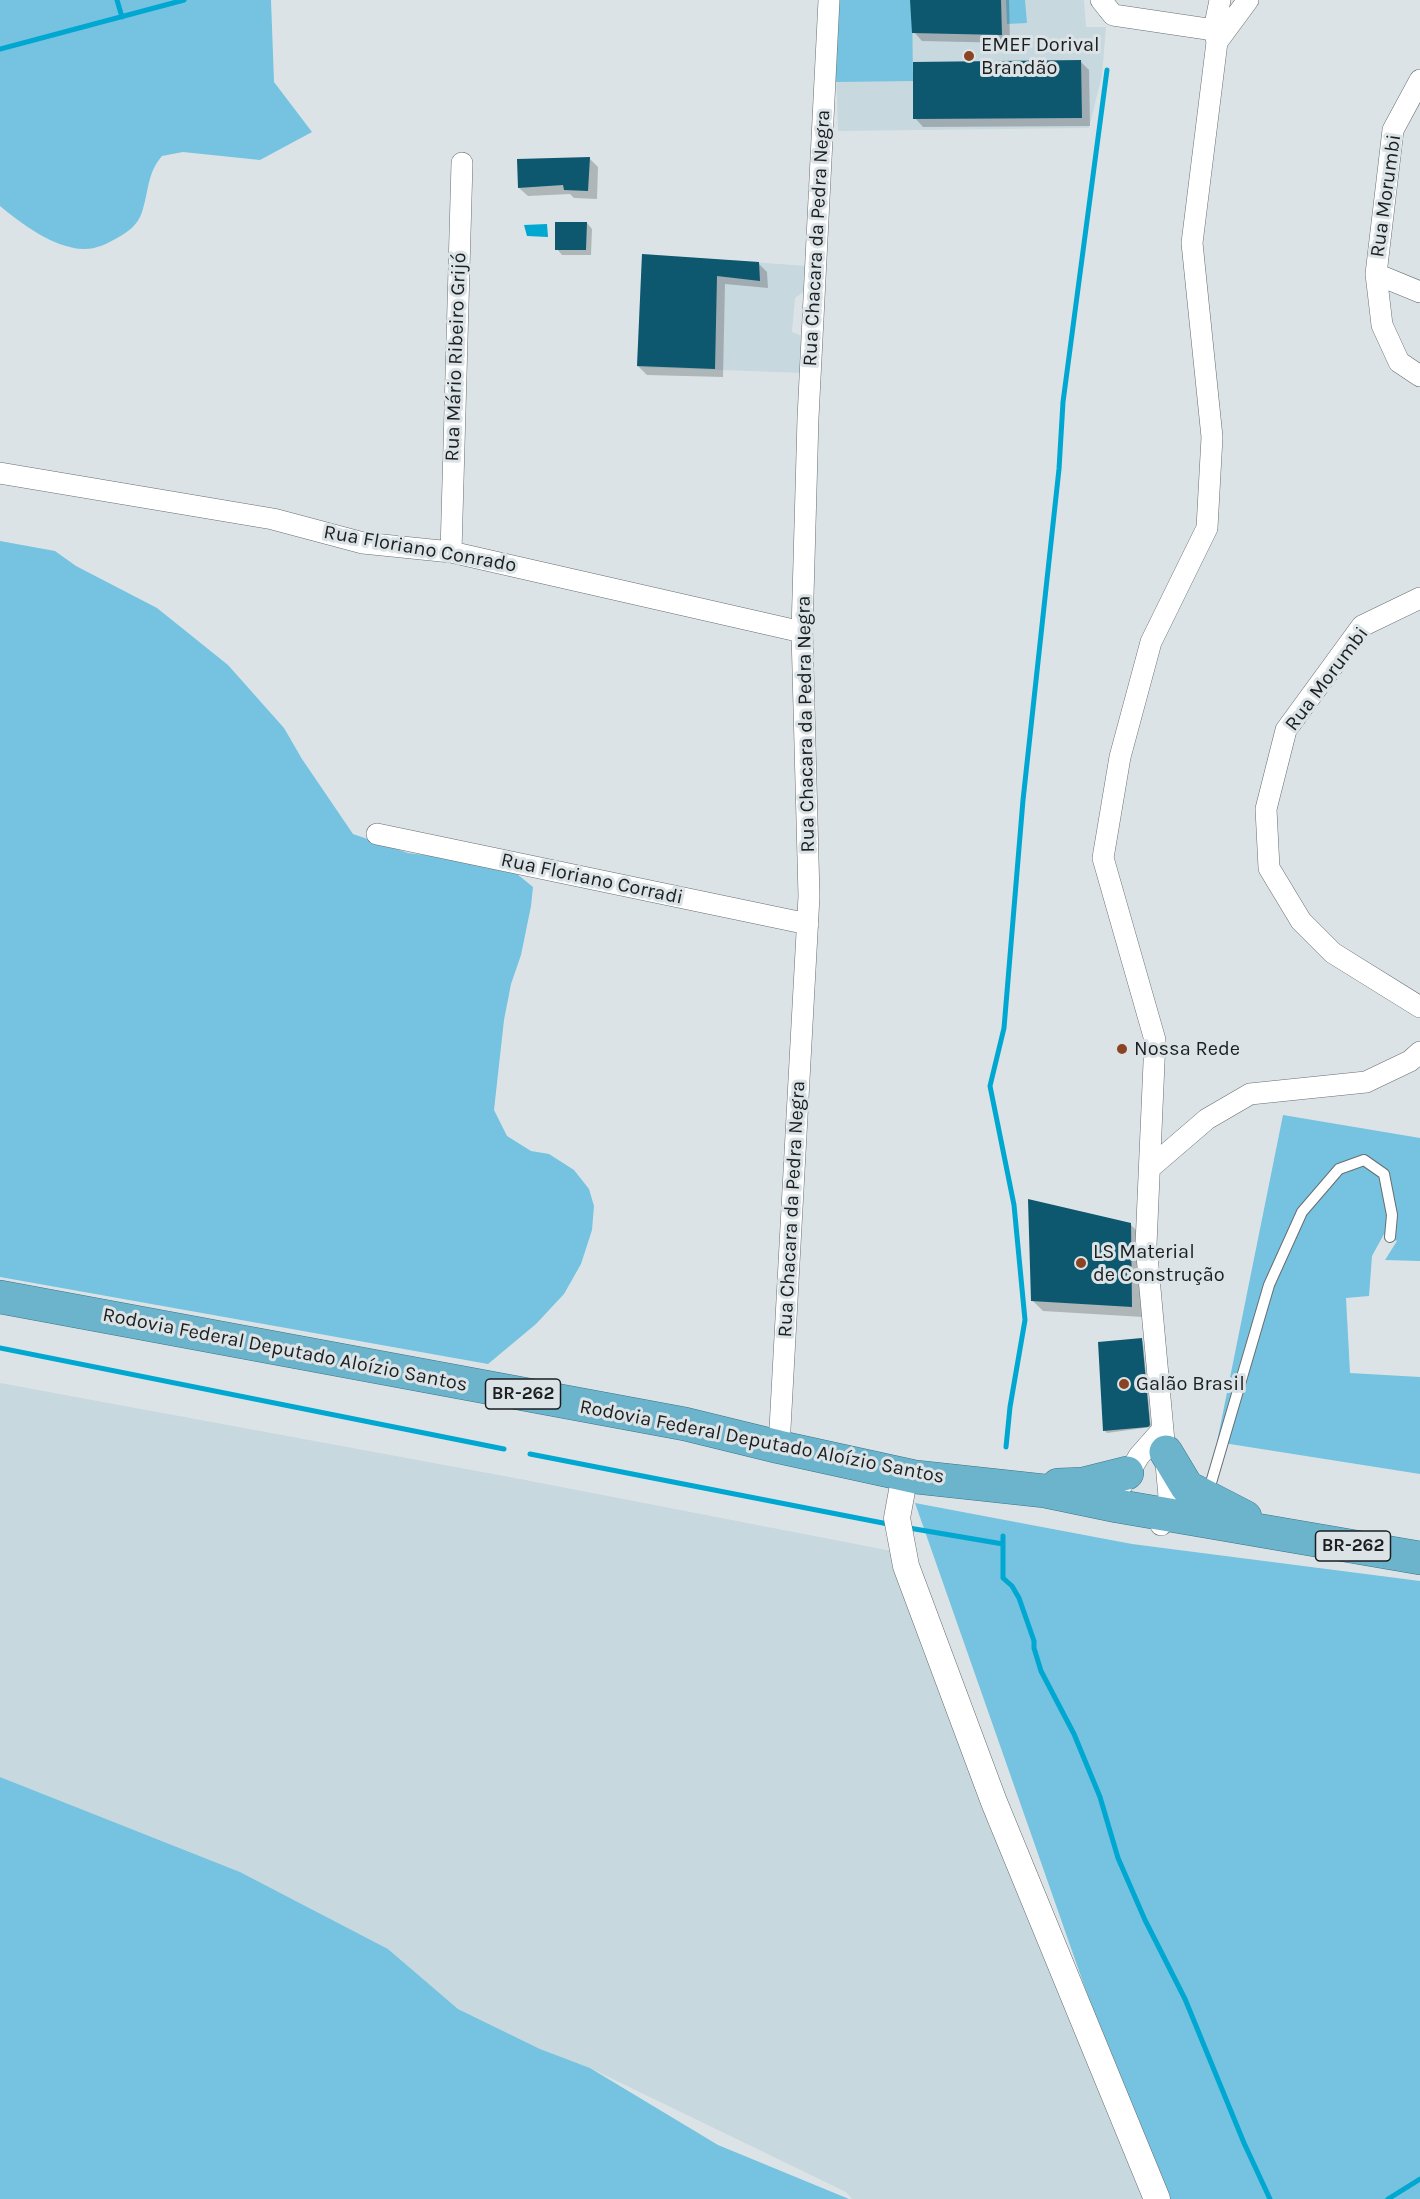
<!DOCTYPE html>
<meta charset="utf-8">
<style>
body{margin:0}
canvas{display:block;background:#dbe3e6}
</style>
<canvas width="1420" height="2199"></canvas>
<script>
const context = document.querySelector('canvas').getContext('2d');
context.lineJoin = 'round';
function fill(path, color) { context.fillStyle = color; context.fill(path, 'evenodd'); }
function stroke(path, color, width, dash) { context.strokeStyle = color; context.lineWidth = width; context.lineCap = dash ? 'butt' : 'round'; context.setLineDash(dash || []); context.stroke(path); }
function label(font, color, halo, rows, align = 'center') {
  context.font = font + ' Karla,sans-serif'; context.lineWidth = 6; context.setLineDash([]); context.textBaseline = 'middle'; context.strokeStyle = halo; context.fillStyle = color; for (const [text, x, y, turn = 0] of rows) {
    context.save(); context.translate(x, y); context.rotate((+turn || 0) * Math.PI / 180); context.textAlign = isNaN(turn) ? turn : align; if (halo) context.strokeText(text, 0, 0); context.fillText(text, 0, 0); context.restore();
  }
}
fill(new Path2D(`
 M834 0H1084L1086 27H1106L1102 75 1089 128 838 131Z
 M642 254 806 266 807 289 795 298 792 332 805 337 804 373 637 367Z
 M0 1383 515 1478 897 1552 993 1832 1143 2199H852L846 2192 590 2068 540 2049 458 2009 388 1949 240 1872 0 1777Z`), '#c8d8df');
fill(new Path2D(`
 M0 0H271L274 82 312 132 260 160 183 152 162 156C147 173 149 191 142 212 138 225 128 232 117 238 107 244 94 250 82 249 52 247 22 224 0 206Z
 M834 0H912L913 81 835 82Z
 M1006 0H1025L1027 23 1007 24Z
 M0 541 55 551 76 566 157 608 228 665 284 728 302 759 353 834 408 853 506 865 533 887 531 906 521 955 511 984 504 1020 494 1110 507 1136 531 1151 549 1154 574 1170 589 1189 594 1206 592 1230 581 1264 564 1294 536 1324 488 1364 0 1277Z
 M1283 1115 1420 1138V1261L1385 1260 1397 1241 1384 1234 1372 1256 1369 1296 1346 1298 1350 1373 1420 1377V1474L1217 1442Z
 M915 1503 1132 1544 1420 1581V2199H1159Z
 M0 1777 240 1872 388 1949 458 2009 540 2049 590 2068 718 2145 849 2199H0Z`), '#75c3e0');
fill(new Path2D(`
 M547 224 548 237 527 236 524 225Z`), '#00a7d0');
fill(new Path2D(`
 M912 0H1009L1010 43 922 41 914 32Z
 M1081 62 1089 70 1090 126 923 127 915 118Z
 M589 158 598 167 597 199 574 198 570 194 528 196 519 188Z
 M587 223 592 229 591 255H562L557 249Z
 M643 255 759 264 767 272 768 288 725 284 723 377 647 375 638 366Z
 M1130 1224 1141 1235 1143 1317 1043 1311 1032 1300Z
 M1141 1339 1143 1342 1151 1427 1107 1433 1105 1431Z`), '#0003');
stroke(new Path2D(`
 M117 0 122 17
 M0 49 184 0
 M0 1348 504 1449
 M1006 1447 1010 1407 1025 1320 1014 1205 990 1086 1004 1028 1023 800 1059 469 1063 402 1107 70
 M530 1454 888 1524
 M909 1528 1003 1544
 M1003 1536V1578L1012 1586 1019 1598 1034 1641V1648L1041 1671 1074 1734 1100 1797 1118 1858 1145 1920 1185 1999 1244 2143 1270 2199
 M1388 2199 1420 2179`), '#00a7d0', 5);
fill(new Path2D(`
 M910 0H1001L1002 35 912 33Z
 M1081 60 1082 118 913 119V62Z
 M590 157 588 191 564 190 563 185 518 188 517 159Z
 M555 222H587L586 250H555Z
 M642 254 759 262 760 281 717 276 715 369 637 366Z
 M1028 1199 1131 1223 1132 1307 1031 1301Z
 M1142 1338 1150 1425 1148 1427 1103 1431 1098 1342Z`), '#0e586f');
const service = new Path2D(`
 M1208 1493 1269 1285 1302 1212 1339 1169 1364 1160 1384 1174 1392 1215 1390 1237`);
const minor = new Path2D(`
 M1101 0 1113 15 1214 30
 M1217 42 1248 0
 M1420 80 1393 130 1376 274 1382 325 1399 362 1420 376
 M1376 274 1420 292
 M0 473 273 519 363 543 451 552 802 632
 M451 552 462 163
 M1420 598 1362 626 1286 730 1266 809 1269 868 1301 921 1333 953 1420 1007
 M377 834 808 924
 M1150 1168 1207 1119 1250 1094 1366 1082 1410 1061 1420 1052
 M779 1447 809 896 802 632 808 418 829 0
 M1122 1485 1139 1456 1162 1430
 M1161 1525 1169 1496 1146 1245 1155 1040 1103 858 1120 757 1151 642 1207 528 1212 437 1192 243 1217 42 1214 30 1220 0`);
const tertiary = new Path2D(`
 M905 1474 897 1518 906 1566 994 1802 1157 2199`);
const trunk = new Path2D(`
 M0 1297 685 1424 779 1447 916 1477 1045 1491 1117 1506 1420 1558
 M1166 1452 1187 1487 1245 1517
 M1058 1485 1083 1484 1127 1473`);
stroke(service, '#676e71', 12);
stroke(minor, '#676e71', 22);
stroke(tertiary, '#676e71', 27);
stroke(trunk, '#387488', 34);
stroke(service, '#fff', 10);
stroke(minor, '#fff', 21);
stroke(tertiary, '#fff', 26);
stroke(trunk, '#6cb4cc', 33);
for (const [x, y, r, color] of [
 [969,56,6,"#8b4422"],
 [1122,1049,6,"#8b4422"],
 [1081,1263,6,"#8b4422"],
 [1124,1384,6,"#8b4422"]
]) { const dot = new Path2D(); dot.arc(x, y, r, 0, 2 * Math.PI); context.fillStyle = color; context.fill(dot); stroke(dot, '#dbe3e6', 2); }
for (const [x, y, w] of [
 [523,1394,75],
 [1353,1546,75]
]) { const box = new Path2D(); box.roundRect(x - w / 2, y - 15, w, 30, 4.5); context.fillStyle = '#dbe3e6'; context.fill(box); stroke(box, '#1c1f20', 1.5); }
label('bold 18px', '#1c1f20', null, [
 ["BR-262",523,1394],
 ["BR-262",1353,1546]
]);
label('20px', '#1c1f20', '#dbe3e6', [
 ["EMEF Dorival",981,45],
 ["Brandão",981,68],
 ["Nossa Rede",1134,1049],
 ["LS Material",1093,1252],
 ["de Construção",1093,1275],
 ["Galão Brasil",1136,1384]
], 'left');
label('20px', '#1c1f20', '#dbe3e6', [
 ["Rua Morumbi",1386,196,-82],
 ["Rua Chacara da Pedra Negra",817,238,-87],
 ["Rua Mário Ribeiro Grijó",456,357,-88],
 ["Rua Floriano Conrado",420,549,10],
 ["Rua Morumbi",1327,679,-53],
 ["Rua Chacara da Pedra Negra",806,724,-91],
 ["Rua Floriano Corradi",592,879,12],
 ["Rua Chacara da Pedra Negra",792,1209,-87],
 ["Rodovia Federal Deputado Aloízio Santos",285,1350,11],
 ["Rodovia Federal Deputado Aloízio Santos",762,1442,11]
]);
</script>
